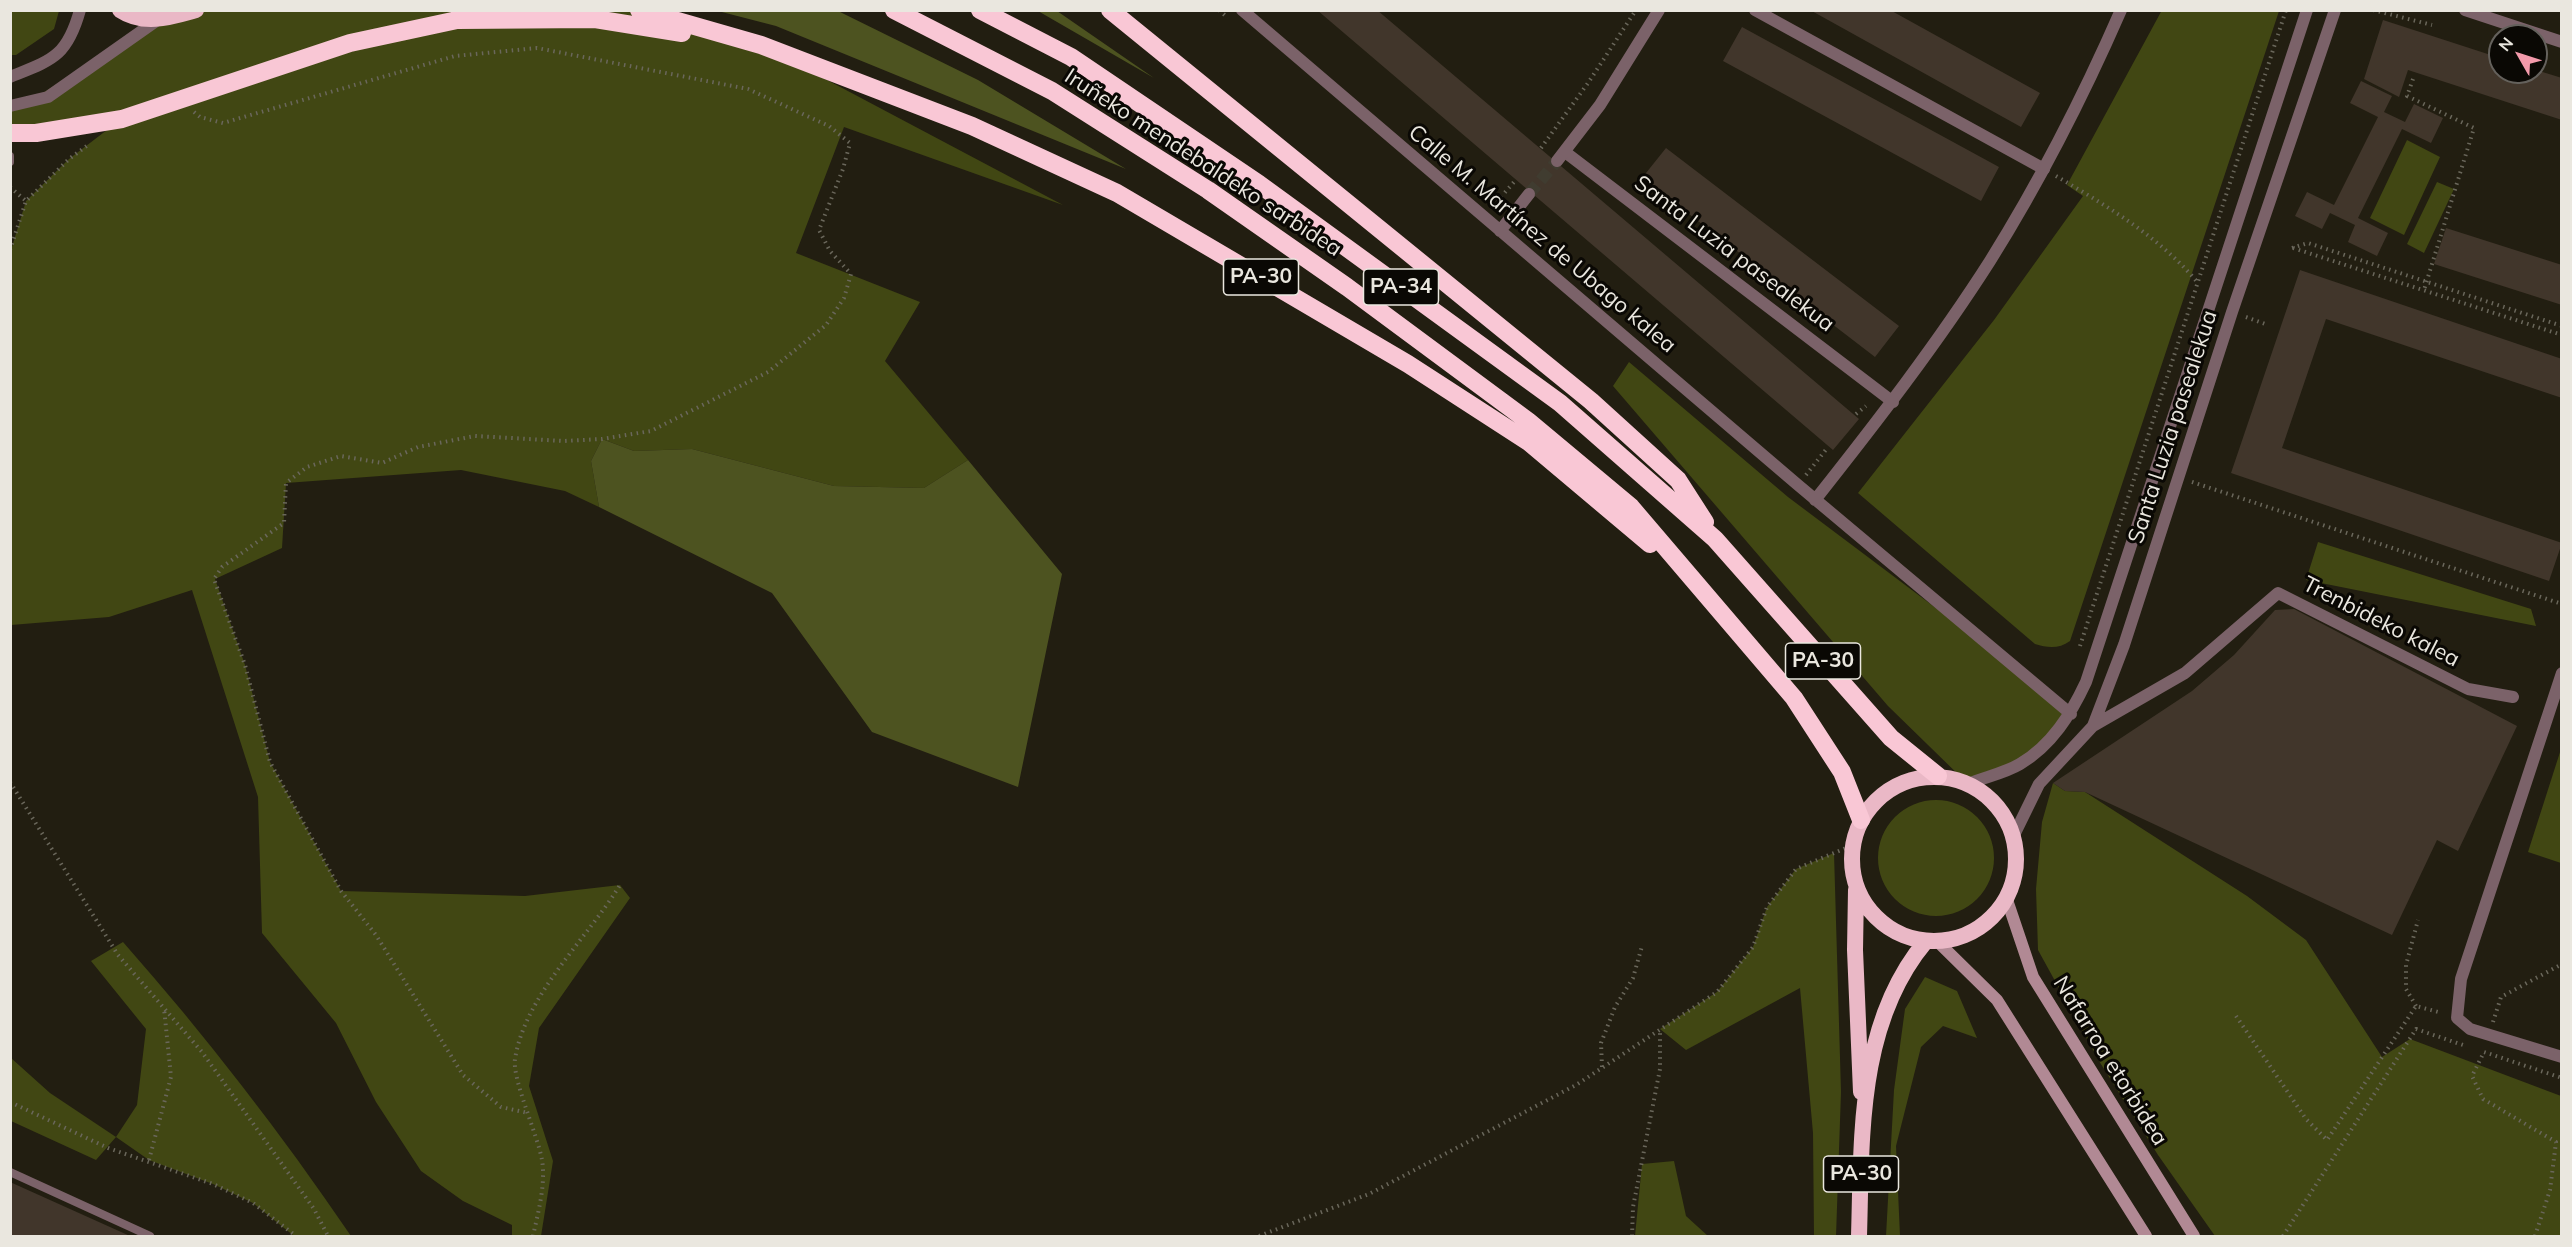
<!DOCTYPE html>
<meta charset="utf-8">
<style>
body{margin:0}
#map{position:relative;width:2572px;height:1247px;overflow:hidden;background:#221e11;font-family:Mulish,sans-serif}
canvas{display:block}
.frame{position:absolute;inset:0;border:12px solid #eae7df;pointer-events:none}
.north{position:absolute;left:2488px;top:24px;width:60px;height:60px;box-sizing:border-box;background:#0a0804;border:2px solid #64615c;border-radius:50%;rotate:309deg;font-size:16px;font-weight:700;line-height:24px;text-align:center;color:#eae7df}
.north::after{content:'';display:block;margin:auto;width:21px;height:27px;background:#f39aab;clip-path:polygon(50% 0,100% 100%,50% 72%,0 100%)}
</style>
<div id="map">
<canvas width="2572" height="1247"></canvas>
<div class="frame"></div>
<div class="north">N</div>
</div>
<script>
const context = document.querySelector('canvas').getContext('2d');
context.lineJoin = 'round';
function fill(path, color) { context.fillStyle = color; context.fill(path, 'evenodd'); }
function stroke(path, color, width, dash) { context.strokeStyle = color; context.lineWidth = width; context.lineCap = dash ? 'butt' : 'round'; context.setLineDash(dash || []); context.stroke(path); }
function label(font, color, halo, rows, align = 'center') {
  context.font = font + ' Mulish,sans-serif'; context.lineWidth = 6; context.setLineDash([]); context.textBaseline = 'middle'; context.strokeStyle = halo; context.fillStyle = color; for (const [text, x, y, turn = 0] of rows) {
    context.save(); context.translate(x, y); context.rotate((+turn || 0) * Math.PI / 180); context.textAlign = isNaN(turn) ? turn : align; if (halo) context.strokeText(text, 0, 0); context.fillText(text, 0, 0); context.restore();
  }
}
fill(new Path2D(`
 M11 10H58L59 11 54 29 16 55H11Z
 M191 10 627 11 761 45 1063 205 844 127 796 253 920 302 885 361 968 460 924 488 834 486 692 449 634 451 602 439 591 461 599 507 565 491 461 470 286 483 282 548 215 579 245 665 270 762 341 891 525 896 620 885 630 898 539 1028 529 1086 553 1161 541 1236H512V1225L463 1201 421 1171 376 1102 336 1023 262 933 258 797 192 590 109 617 11 625V250L26 201 69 159 120 120 11 131V105L30 101 156 21Z
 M2162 10 2279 11 2070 641C2059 649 2048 648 2035 644L1858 493 1994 320 2083 196 2067 185Z
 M2407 140 2440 157 2404 235 2370 218Z
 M2437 182 2454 189 2424 253 2407 244Z
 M1629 362 1788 497 2025 675 2071 714 2020 765 1968 784 1888 706 1613 386Z
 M2318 542 2531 609 2536 626 2306 580Z
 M2561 749V863L2528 852Z
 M2053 783 2065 791 2085 792 2247 896 2306 940 2382 1057 2410 1039 2561 1096V1236H2215L2158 1155 2099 1061 2038 950 2036 889 2042 822Z
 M1878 858a58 58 0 1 1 116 0a58 58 0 1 1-116 0Z
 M1834 853 1841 1092 1836 1236H1814L1813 1133 1800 988 1686 1050 1660 1029 1717 992 1753 947 1767 907 1796 869Z
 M123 942C206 1036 281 1133 351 1236H294L253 1203 213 1184 149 1160 116 1137 96 1160 11 1121V1058L50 1093 116 1137 137 1105 146 1029 91 961Z
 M1925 977 1957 991 1977 1038 1943 1026 1921 1047 1896 1146 1900 1236H1886L1894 1090 1905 1009Z
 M1674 1161 1686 1216 1708 1236H1635L1642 1164Z`), '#414713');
fill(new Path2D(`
 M718 11H838L978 80 1126 169 776 26Z
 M1038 11H1057L1154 78Z
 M602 439 634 451 692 449 834 486 924 488 968 460 1062 574 1018 787 872 732 772 593 599 507 591 461Z`), '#4d5320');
fill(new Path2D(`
 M1317 10H1377L1859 419 1833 450Z
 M1810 10H1890L2040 93 2021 127Z
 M2383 20 2500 58V72L2536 70 2562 78V120L2408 70 2399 97 2364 79Z
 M1742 27 1999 167 1981 201 1723 61Z
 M2361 81 2392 96 2384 112 2405 122 2414 104 2443 118 2431 143 2402 129 2358 218 2388 233 2377 256 2348 242 2355 225 2330 213 2322 229 2295 216 2307 192 2334 205 2378 117 2350 103Z
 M1666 148 1899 326 1875 357 1642 178Z
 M2446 228 2562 265V305L2434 264Z
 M2300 270 2562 359V398L2326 319 2282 448 2562 543 2549 581 2231 473Z
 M2294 609 2517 726 2458 851 2437 840 2392 935 2085 792 2065 791 2053 783 2192 691 2234 655 2275 610Z
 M10 1182 130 1236H10Z`), '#41362b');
stroke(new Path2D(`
 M1529 194 1557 161`), '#403c30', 12, [12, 6]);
stroke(new Path2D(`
 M1219 10 1228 18
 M2373 10 2432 25
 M2413 79 2407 96 2474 128 2424 290
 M194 112 200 117 223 123 455 56 537 48 748 89 829 126 850 143 843 169 819 230 830 251 851 274 844 298 826 325 768 372 651 431 602 439 564 441 475 436 418 447 382 463 341 456 307 467 286 483 284 523 222 567 214 579 245 665 270 762 341 891 376 935 463 1075 501 1107 528 1113
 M1541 148 1588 83 1636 10
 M2056 176C2107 206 2161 238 2198 283
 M10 187 26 201
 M1493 206 1514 182
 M2292 248 2308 243 2562 326
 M2293 248 2562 335
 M10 250 26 201 69 159 88 145
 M2246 317 2265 324
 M1856 414 1866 406
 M1806 475 1828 447
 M2192 482 2562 604
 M2080 646 2286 10
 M10 782 118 955 202 1052 314 1209 328 1236
 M2416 1006 2406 989V965L2418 920
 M2236 1016 2306 1119 2327 1140 2416 1006 2442 1013
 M2493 1022 2501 997 2562 964
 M1602 1067 1601 1043 1615 1007 1633 978 1642 946
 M10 1102 108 1148 213 1184 253 1203 296 1236
 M149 1160 171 1077 164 1008
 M533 1236C538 1213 546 1184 542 1160 538 1136 512 1079 515 1059 525 995 587 939 620 885
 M1259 1236 1369 1194 1576 1085 1717 992 1753 947 1767 907 1796 869 1853 845
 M1632 1236 1633 1207 1660 1069V1030
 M2283 1236 2416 1029 2463 1045
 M2535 1236 2550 1190 2556 1142 2483 1099 2472 1076 2484 1052 2562 1078`), '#6a675b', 4, [1.5, 4.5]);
stroke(new Path2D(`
 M10 156V162
 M10 1172 150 1236`), '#7b6269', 8);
stroke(new Path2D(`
 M1755 10 2044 169
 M1565 152 1893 402`), '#7b6269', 12);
stroke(new Path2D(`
 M1242 10 1798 485 2071 714
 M2465 10 2562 42
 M1557 161 1600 105 1659 10
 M1500 231 1529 194
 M1815 500C1876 423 1937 344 1990 261 2040 181 2083 97 2121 10
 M2562 673 2461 979 2457 1018 2470 1029 2562 1057
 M2093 726 2185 673 2278 593 2468 689 2513 697
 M1968 784C1985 777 2005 773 2020 764 2052 745 2071 714 2086 682L2307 10
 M2014 835 2039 784 2093 726 2124 645 2232 312 2335 10`), '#7b6269', 12);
stroke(new Path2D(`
 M10 77C52 60 67 57 80 10
 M10 106 48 97 156 21`), '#7b6269', 12);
stroke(new Path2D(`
 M2007 900 2033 977 2194 1236
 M1938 942 1997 1000 2146 1236`), '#b18994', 12);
stroke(new Path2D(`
 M120 10C144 26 171 17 196 10
 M1852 859a82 82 0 1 1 164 0a82 82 0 1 1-164 0Z
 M1856 890 1855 950 1861 1092
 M1859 1236C1862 1136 1857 1023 1926 941`), '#eab8c6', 16);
stroke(new Path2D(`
 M639 10 761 45 972 126 1117 193 1408 364 1530 443 1650 544
 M894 10 1052 91 1208 190 1347 287 1528 421 1631 507 1794 698 1842 772 1861 820
 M980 10 1071 57 1259 184 1560 403 1715 539 1891 738 1938 776
 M1110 10 1591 401 1678 480 1705 522
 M10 133H36L122 119 350 43 457 20 595 19 682 33`), '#f9c7d5', 18);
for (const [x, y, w] of [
 [1261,277,75],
 [1401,287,75],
 [1823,661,75],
 [1861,1174,75]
]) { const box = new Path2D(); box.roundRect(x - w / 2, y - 18, w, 36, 4.5); context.fillStyle = '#0a0804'; context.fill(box); stroke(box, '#eae7df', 1.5); }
label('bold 21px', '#eae7df', null, [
 ["PA-30",1261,277],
 ["PA-34",1401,287],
 ["PA-30",1823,661],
 ["PA-30",1861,1174]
]);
label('22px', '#eae7df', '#0a0804', [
 ["Iruñeko mendebaldeko sarbidea",1203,163,33],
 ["Calle M. Martínez de Ubago kalea",1542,239,40],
 ["Santa Luzia pasealekua",1734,254,37],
 ["Santa Luzia pasealekua",2173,427,-72],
 ["Trenbideko kalea",2381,622,27],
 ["Nafarroa etorbidea",2110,1061,58]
]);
</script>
